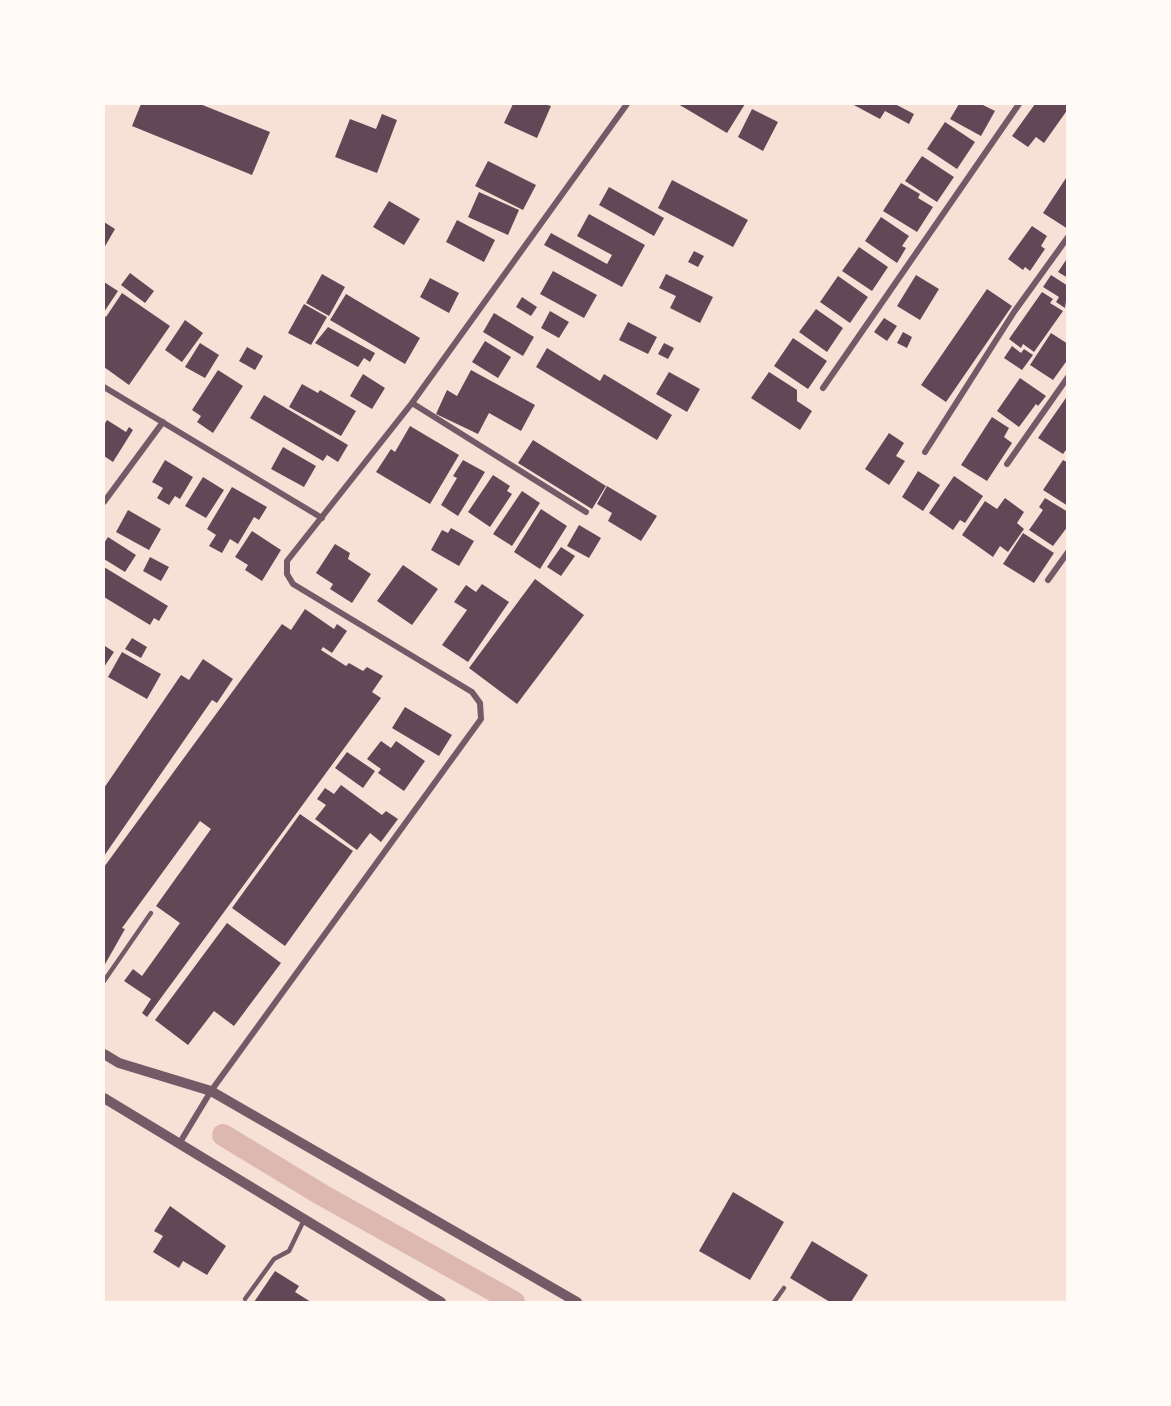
<!DOCTYPE html>
<style>
body{margin:0}
#map{position:relative;width:1171px;height:1406px;overflow:hidden;background:#f7e1d7;font-family:"Space Grotesk",sans-serif}
canvas{display:block}
.frame{position:absolute;inset:0;border:105px solid #fffaf5;pointer-events:none}
</style>
<div id="map">
<canvas width="1171" height="1406"></canvas>
<div class="frame"></div>
</div>
<script>
const context = document.querySelector('canvas').getContext('2d');
context.lineJoin = 'round';
function stroke(path, color, width, dash) { context.strokeStyle = color; context.lineWidth = width; context.lineCap = dash ? 'butt' : 'round'; context.setLineDash(dash || []); context.stroke(path); }
function fill(path, color) { context.fillStyle = color; context.fill(path, 'evenodd'); }
stroke(new Path2D(`
 M223 1135 322 1195 514 1302`), '#dcb8b0', 22);
fill(new Path2D(`
 M141 104H200L270 132 252 175 132 126Z
 M513 104H544L551 106 537 138 504 123Z
 M678 104H745L727 133Z
 M852 104H895L914 114 909 124 885 111 880 119Z
 M959 104H981L995 111 981 136 950 119Z
 M1035 104H1068V109L1044 143 1036 137 1028 147 1012 136Z
 M752 109 778 122 763 151 738 137Z
 M382 114 397 120 377 173 335 157 350 119 376 129Z
 M945 122 975 142 957 169 927 149Z
 M922 156 954 177 937 202 905 181Z
 M488 161 536 185 523 210 475 186Z
 M1068 175V229L1043 213Z
 M672 180 748 220 733 247 658 208Z
 M901 183 920 194 918 198 933 207 917 232 883 211Z
 M609 187 664 218 654 236 599 205Z
 M479 192 519 210 508 235 468 217Z
 M389 201 420 219 404 245 373 227Z
 M589 214 645 245 622 287 544 245 551 233 607 264 612 255 577 236Z
 M881 217 909 236 902 246 906 248 897 263 865 241Z
 M457 220 495 240 484 262 446 242Z
 M104 222 115 229 104 248Z
 M1032 226 1047 236 1041 246 1045 249 1030 271 1025 267 1023 270 1008 259Z
 M859 247 888 267 872 291 842 271Z
 M694 251 704 256 698 267 688 262Z
 M1068 257V278L1058 272Z
 M553 271 597 295 584 318 540 294Z
 M130 273 154 291 145 303 121 285Z
 M322 274 345 287 329 316 306 303Z
 M666 274 713 297 700 323 670 308 676 296 659 288Z
 M916 275 939 289 920 320 897 306Z
 M1051 275 1068 286 1065 308 1056 302 1059 297 1043 287Z
 M838 276 868 297 850 323 820 302Z
 M430 278 459 293 449 313 420 297Z
 M104 282 118 291 104 312Z
 M987 289 1012 306 946 402 921 385Z
 M1042 292 1053 299 1050 303 1063 311 1034 352 1023 344 1021 348 1009 339Z
 M122 293 170 326 129 385 104 367V315L106 317Z
 M346 294 420 338 405 364 330 320Z
 M522 297 537 307 531 316 516 307Z
 M304 304 327 317 311 345 288 333Z
 M816 309 843 328 827 352 799 332Z
 M550 311 569 322 559 338 541 328Z
 M494 313 534 337 523 356 483 332Z
 M884 318 897 326 887 341 874 332Z
 M185 320 203 333 182 362 165 350Z
 M628 322 657 337 648 354 619 340Z
 M328 327 375 353 370 362 364 358 358 367 315 343Z
 M903 332 912 337 907 348 897 343Z
 M1051 333 1068 344V359L1053 380 1030 365Z
 M793 338 827 361 808 389 774 366Z
 M485 341 511 357 498 378 472 362Z
 M200 343 219 355 205 378 185 367Z
 M664 343 674 348 668 359 658 354Z
 M1012 346 1021 353 1024 349 1033 355 1022 370 1004 358Z
 M247 347 263 356 255 370 239 361Z
 M547 348 600 381 604 374 672 415 657 440 536 367Z
 M218 370 243 386 213 433 197 422 201 416 192 410Z
 M471 370 535 405 521 431 489 413 478 434 436 414 447 390 457 396Z
 M669 372 700 389 687 412 656 394Z
 M769 372 797 390V401L812 411 800 430 751 398Z
 M363 374 385 388 372 409 350 396Z
 M1020 378 1046 396 1038 406 1036 404 1019 427 997 411Z
 M302 384 318 393 320 390 356 411 341 436 289 407Z
 M264 395 348 445 338 462 327 455 323 461 250 418Z
 M1068 395V447L1063 454 1038 438Z
 M992 417 1009 428 1004 437 1012 443 987 481 961 465Z
 M107 420 126 432 129 427 133 430 113 462 104 456V425Z
 M410 426 459 455 430 504 376 472 391 449 395 452Z
 M889 433 904 443 896 456 905 461 889 485 865 469Z
 M533 440 606 486 592 509 518 463Z
 M283 447 316 466 304 487 271 469Z
 M165 460 193 477 180 499 175 496 169 505 157 498 163 488 152 482Z
 M463 460 485 472 458 516 441 505 457 478 453 476Z
 M1063 460 1068 463V506L1043 490Z
 M918 471 940 485 923 511 902 497Z
 M493 475 510 486 507 491 512 494 490 527 468 512Z
 M954 476 983 496 965 523 960 520 953 530 929 513Z
 M203 477 224 490 206 518 185 506Z
 M607 486 657 516 641 541 608 521 612 513 597 504Z
 M232 487 267 507 259 520 254 517 238 544 230 539 222 553 209 546 216 535 207 529Z
 M522 491 540 503 512 546 493 534Z
 M1005 498 1024 512 1017 523 1024 529 1008 552 1000 546 993 557 962 535 985 501 997 509Z
 M1045 498 1068 512V526L1053 546 1029 530 1043 510 1039 507Z
 M541 509 567 526 540 569 514 552Z
 M128 510 161 529 149 550 116 532Z
 M579 525 601 538 589 558 567 546Z
 M451 528 474 541 459 566 431 550 442 530 448 533Z
 M252 531 281 550 262 581 245 570 248 565 235 557Z
 M1023 533 1054 553 1034 583 1003 564Z
 M108 537 136 555 125 572 104 559V543Z
 M335 544 350 553 348 559 371 574 352 603 330 589 333 584 316 573Z
 M561 547 575 556 561 576 547 567Z
 M150 557 169 567 161 581 143 571Z
 M403 565 438 589 412 625 377 601Z
 M104 567 168 606 159 621 154 618 150 625 104 597Z
 M535 579 584 615 517 704 469 668Z
 M482 584 509 602 468 662 442 645 467 610 454 602 466 585 476 592Z
 M305 609 334 629 337 624 347 631 332 653 323 647 321 650 346 666 349 663 363 671 367 667 383 676 372 692 381 698 147 1017 142 1013 151 999 124 981 133 969 142 976 180 923 156 906 211 829 200 821 122 928 125 929 104 966V867L282 624 291 630Z
 M132 638 147 647 141 658 125 649Z
 M105 646 114 652 104 667V647Z
 M122 652 161 674 147 699 108 677Z
 M203 659 233 679 217 703 212 700 104 856V788L181 675 189 680Z
 M405 707 452 735 439 756 392 728Z
 M381 741 391 748 396 741 425 761 404 791 378 773 381 769 367 759Z
 M347 752 375 771 363 788 335 768Z
 M341 785 382 815 386 811 398 819 381 842 370 833 357 850 315 819 326 805 317 799 325 788 334 794Z
 M300 814 353 851 285 946 232 908Z
 M227 923 281 963 234 1026 214 1011 188 1045 155 1020Z
 M733 1192 784 1222 750 1280 699 1251Z
 M170 1206 226 1246 207 1275 183 1261 179 1268 153 1252 163 1236 154 1231Z
 M812 1241 868 1275 851 1302H830L790 1278Z
 M275 1271 299 1286 295 1292 311 1302H254Z`), '#644757');
stroke(new Path2D(`
 M104 981 151 913
 M245 1299 274 1259 289 1251 304 1220
 M774 1302 784 1288`), '#755966', 4.5);
stroke(new Path2D(`
 M104 387 322 518
 M823 388 1019 104
 M412 403 586 512
 M925 452 1014 312 1068 237
 M1007 464 1068 377
 M104 502 163 422
 M1048 580 1068 552
 M179 1144 211 1091 481 719 480 703 472 692 293 584 287 574V561L412 403 627 104`), '#755966', 6);
stroke(new Path2D(`
 M104 1054 119 1063 211 1091 577 1302
 M104 1098 441 1302`), '#755966', 10);
</script>
